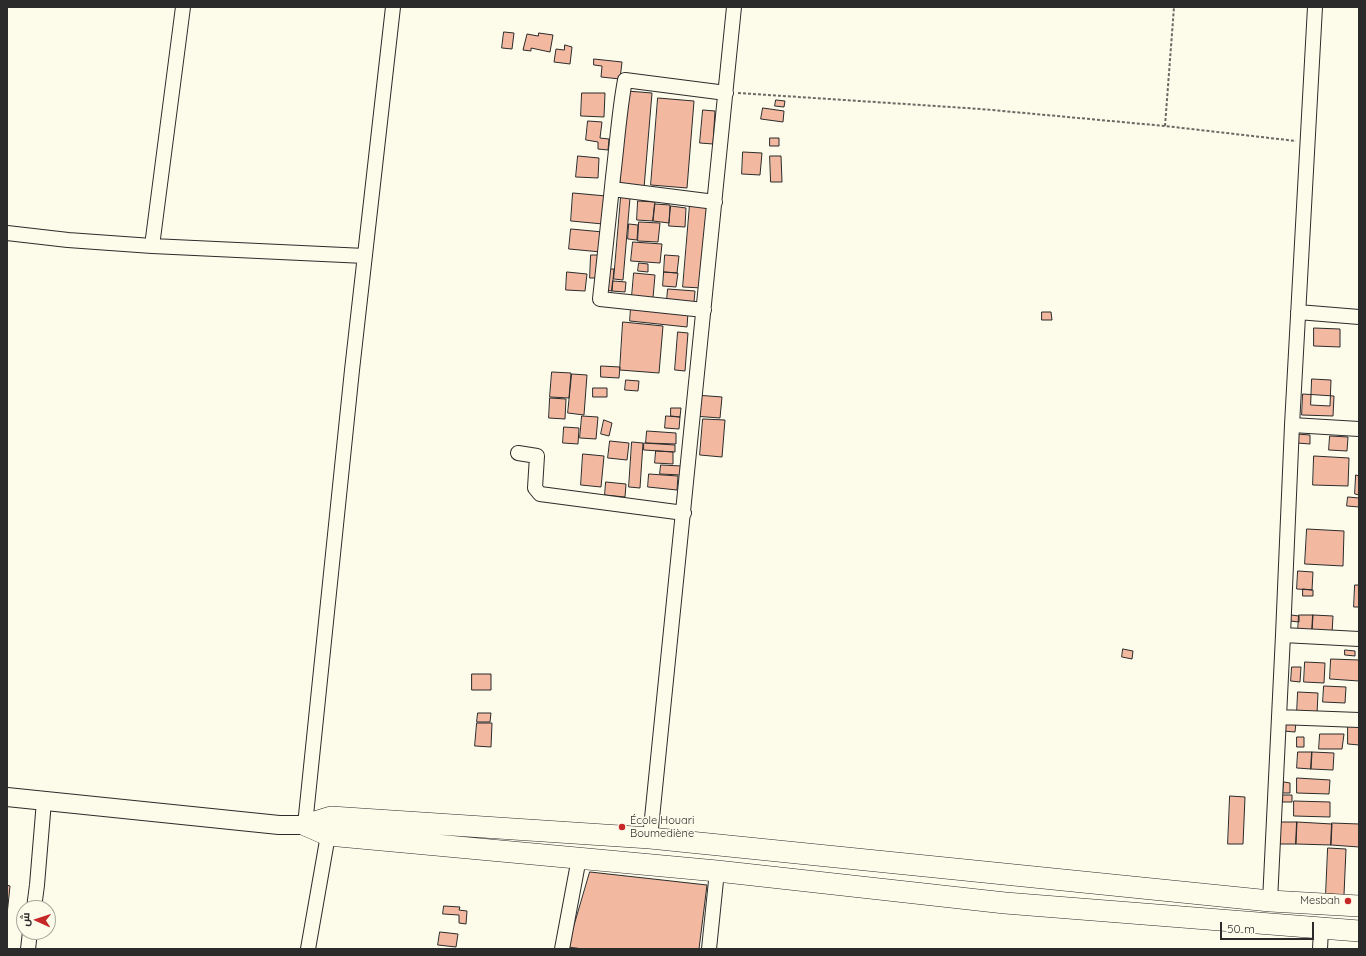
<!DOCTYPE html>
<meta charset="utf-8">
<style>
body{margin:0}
#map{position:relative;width:1366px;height:956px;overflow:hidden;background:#fdfbea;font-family:Quicksand,Cairo,sans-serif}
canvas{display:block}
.frame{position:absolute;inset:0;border:8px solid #2b2b2b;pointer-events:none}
.north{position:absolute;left:16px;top:900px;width:40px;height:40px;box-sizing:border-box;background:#fdfbea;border:1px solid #a9a89e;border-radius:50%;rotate:273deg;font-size:11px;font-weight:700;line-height:16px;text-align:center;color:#2b2b2b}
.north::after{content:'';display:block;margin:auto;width:14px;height:18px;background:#c62828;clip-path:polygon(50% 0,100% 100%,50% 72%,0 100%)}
.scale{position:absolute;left:1220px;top:922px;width:94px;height:18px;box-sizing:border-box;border:2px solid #2b2b2b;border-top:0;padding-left:5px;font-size:12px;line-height:14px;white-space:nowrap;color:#2b2b2b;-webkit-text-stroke:3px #fdfbea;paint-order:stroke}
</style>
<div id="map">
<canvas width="1366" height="956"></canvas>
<div class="frame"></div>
<div class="north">ش</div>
<div class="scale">50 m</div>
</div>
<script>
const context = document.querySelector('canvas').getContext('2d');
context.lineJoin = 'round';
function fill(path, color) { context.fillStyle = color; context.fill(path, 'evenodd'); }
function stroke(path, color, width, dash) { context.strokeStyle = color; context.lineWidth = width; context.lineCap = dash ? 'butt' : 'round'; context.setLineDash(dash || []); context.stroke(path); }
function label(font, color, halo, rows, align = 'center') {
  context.font = font + ' Quicksand,sans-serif'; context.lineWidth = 3; context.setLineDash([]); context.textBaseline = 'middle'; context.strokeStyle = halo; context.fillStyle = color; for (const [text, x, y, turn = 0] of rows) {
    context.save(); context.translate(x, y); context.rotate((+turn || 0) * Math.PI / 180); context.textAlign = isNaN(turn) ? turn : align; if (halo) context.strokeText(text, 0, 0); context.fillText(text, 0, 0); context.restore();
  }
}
const building = new Path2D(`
 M504 32 514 33 512 49 502 48Z
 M539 33 553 35 550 52 531 48V51L523 50 527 34 538 36Z
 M565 45 572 47 570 64 554 62 556 49 564 50Z
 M594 59 622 62 620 79 601 77 602 66 594 65Z
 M627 91 652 93 644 188 620 186Z
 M582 93H605L604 117 581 116Z
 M658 98 694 101 687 188 651 185Z
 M776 100 785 101 784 107 775 106Z
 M763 108 784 111 783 122 761 119Z
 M703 110 715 111 713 144 700 143Z
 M588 121 602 122 600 138 609 139 608 150 598 149V142L586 140Z
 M770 138H779V146H770Z
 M743 152 762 153 760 175 742 174Z
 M578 156 599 158 598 178 576 177Z
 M770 156H781L782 182H771Z
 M573 193 606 196 603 224 571 221Z
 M621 197 630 198 623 280 614 279Z
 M638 201 655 202 653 221 637 220Z
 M655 204 670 205 669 223 653 221Z
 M690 204 708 205 702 288 683 287Z
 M671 206 686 208 685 227 669 226Z
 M639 222 660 223 658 242 638 241Z
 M629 224 638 225 637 240 628 239Z
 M571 229 603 232 601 252 569 249Z
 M633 242 662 244 660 263 631 261Z
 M591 255H599V278H590Z
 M665 255 679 256 677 273 664 272Z
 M639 263 648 264V272L638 271Z
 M606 269H614L612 291 604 290Z
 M567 272 587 274 585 291 566 290Z
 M664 272 678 273 676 287 663 286Z
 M634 273 655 275 653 298 632 296Z
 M613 281 626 282 625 292 612 291Z
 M668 289 695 291 694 302 667 300Z
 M631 307 688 312 687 327 630 321Z
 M1042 312H1051L1052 320H1042Z
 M623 322 663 326 659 373 620 370Z
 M1314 328 1340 329V347L1314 346Z
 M678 332 688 333 685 371 675 370Z
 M601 366 620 367 619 378 601 377Z
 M552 372 571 373 569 398 550 397Z
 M572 374 587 375 584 415 568 413Z
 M1312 379 1331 380 1330 406 1311 405Z
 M626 380 639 381 638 391 625 390Z
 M593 388H607V397H593Z
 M1303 394 1334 396 1333 416 1302 415Z
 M696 395 722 397 720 418 694 416Z
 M550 398 566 399 565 419 549 418Z
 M671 408H681L680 417 671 416Z
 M582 416 598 417 596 439 580 438Z
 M666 416 680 417 679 429 665 428Z
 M703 419 725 420 722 457 700 455Z
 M604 420 612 423 609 436 601 434Z
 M564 427 579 428 578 444 563 443Z
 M647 431 676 433V444L646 443Z
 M1297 434 1310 435V444L1297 443Z
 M1330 436 1348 437 1347 451 1329 450Z
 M610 441 629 443 627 460 608 458Z
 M632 442 643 443 640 488 629 487Z
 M644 443 675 445V452L644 450Z
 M656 451 673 452V464L655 463Z
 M583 454 604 456 601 487 581 485Z
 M1314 456 1349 458 1348 486 1313 485Z
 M661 465 682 466 681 475 660 474Z
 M649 474 678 476 677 490 648 487Z
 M1356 475 1359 476V495L1355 494Z
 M606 482 626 484 625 497 605 495Z
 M1348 497 1359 498V507L1347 506Z
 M1307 529 1344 531 1343 566 1305 564Z
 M1298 571 1313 572 1312 590 1297 589Z
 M1355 585H1359V607H1354Z
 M1303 589 1313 590V596H1303Z
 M1291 615 1299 616V622L1290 621Z
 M1299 615H1313L1312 632 1298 631Z
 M1313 615 1333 616 1332 634 1312 633Z
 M1123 649 1133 651 1132 659 1122 657Z
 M1345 650 1355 651V656L1345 655Z
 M1331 659 1359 660V681L1330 679Z
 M1305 662 1325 663 1324 683 1304 682Z
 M1292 667H1301L1300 682 1291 681Z
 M472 674H491V690H472Z
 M1324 686 1346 687 1345 703 1323 702Z
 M1298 692 1318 693 1317 714 1297 713Z
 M478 713H491L490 722H477Z
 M1284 721 1296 722 1295 732 1283 731Z
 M477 723H492L491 747 475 746Z
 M1348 725 1359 726V745L1348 744Z
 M1320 734H1344L1342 749H1319Z
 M1297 737H1304V747H1297Z
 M1298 752H1312L1311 769 1297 768Z
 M1312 752 1334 753 1333 770 1311 769Z
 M1297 778 1330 780 1329 794 1297 793Z
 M1284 782 1290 783V793H1283Z
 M1283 795H1292V802H1283Z
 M1230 796 1245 797 1243 844H1228Z
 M1294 801 1330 802V817L1294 816Z
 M1279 822H1297L1296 844H1278Z
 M1297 822 1332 824 1331 845 1296 844Z
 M1332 823 1359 824V847L1331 845Z
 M1328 848 1346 849 1344 895 1326 894Z
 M590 872 707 885 699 949H583L568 947Z
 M7 885 10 886 7 915Z
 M444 906 460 907 459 910 467 911 466 924 459 923V915L443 914Z
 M440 932 458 934 456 947 438 945Z`);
fill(building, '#f2b8a0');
stroke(building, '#2b2b2b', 1);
const minor = new Path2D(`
 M183 7 152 246 365 256
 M612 189 715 202
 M7 233 68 240 152 246
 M704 310 600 299C604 259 609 218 613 177 617 145 619 112 625 80L726 93
 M1298 312 1359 317
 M1292 425 1359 429
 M518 453 537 456 535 488 540 494 684 513
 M1283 635 1359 639
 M1279 717 1359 720
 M305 825 352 370 393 7
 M650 838 734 7
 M1270 901 1283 635 1292 425 1315 7
 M34 908 37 885 44 801
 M28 949 30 932
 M308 949 328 835
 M562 949 579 858
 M709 949 717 871
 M1320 949 1321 929`);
const major = new Path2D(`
 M7 797 279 825H305`);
const highway = new Path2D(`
 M305 825 328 835 717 871 1005 903 1359 931
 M305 825 331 817 650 838 1270 901 1359 906`);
stroke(minor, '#2b2b2b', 16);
stroke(major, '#2b2b2b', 20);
stroke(highway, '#2b2b2b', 22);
stroke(new Path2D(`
 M738 93 981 109 1165 126 1296 141
 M1165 126 1174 7`), '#6a6964', 2, [3, 2]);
stroke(minor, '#fdfbea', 14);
stroke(major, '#fdfbea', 18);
stroke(highway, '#fdfbea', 21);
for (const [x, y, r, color] of [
 [622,827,4,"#c62828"],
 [1348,901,4,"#c62828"]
]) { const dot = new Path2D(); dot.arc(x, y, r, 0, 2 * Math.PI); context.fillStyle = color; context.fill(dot); stroke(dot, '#fdfbea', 1.5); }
label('11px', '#2b2b2b', '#fdfbea', [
 ["École Houari",630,821],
 ["Boumediène",630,834],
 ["Mesbah",1340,901,"right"]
], 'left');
</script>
